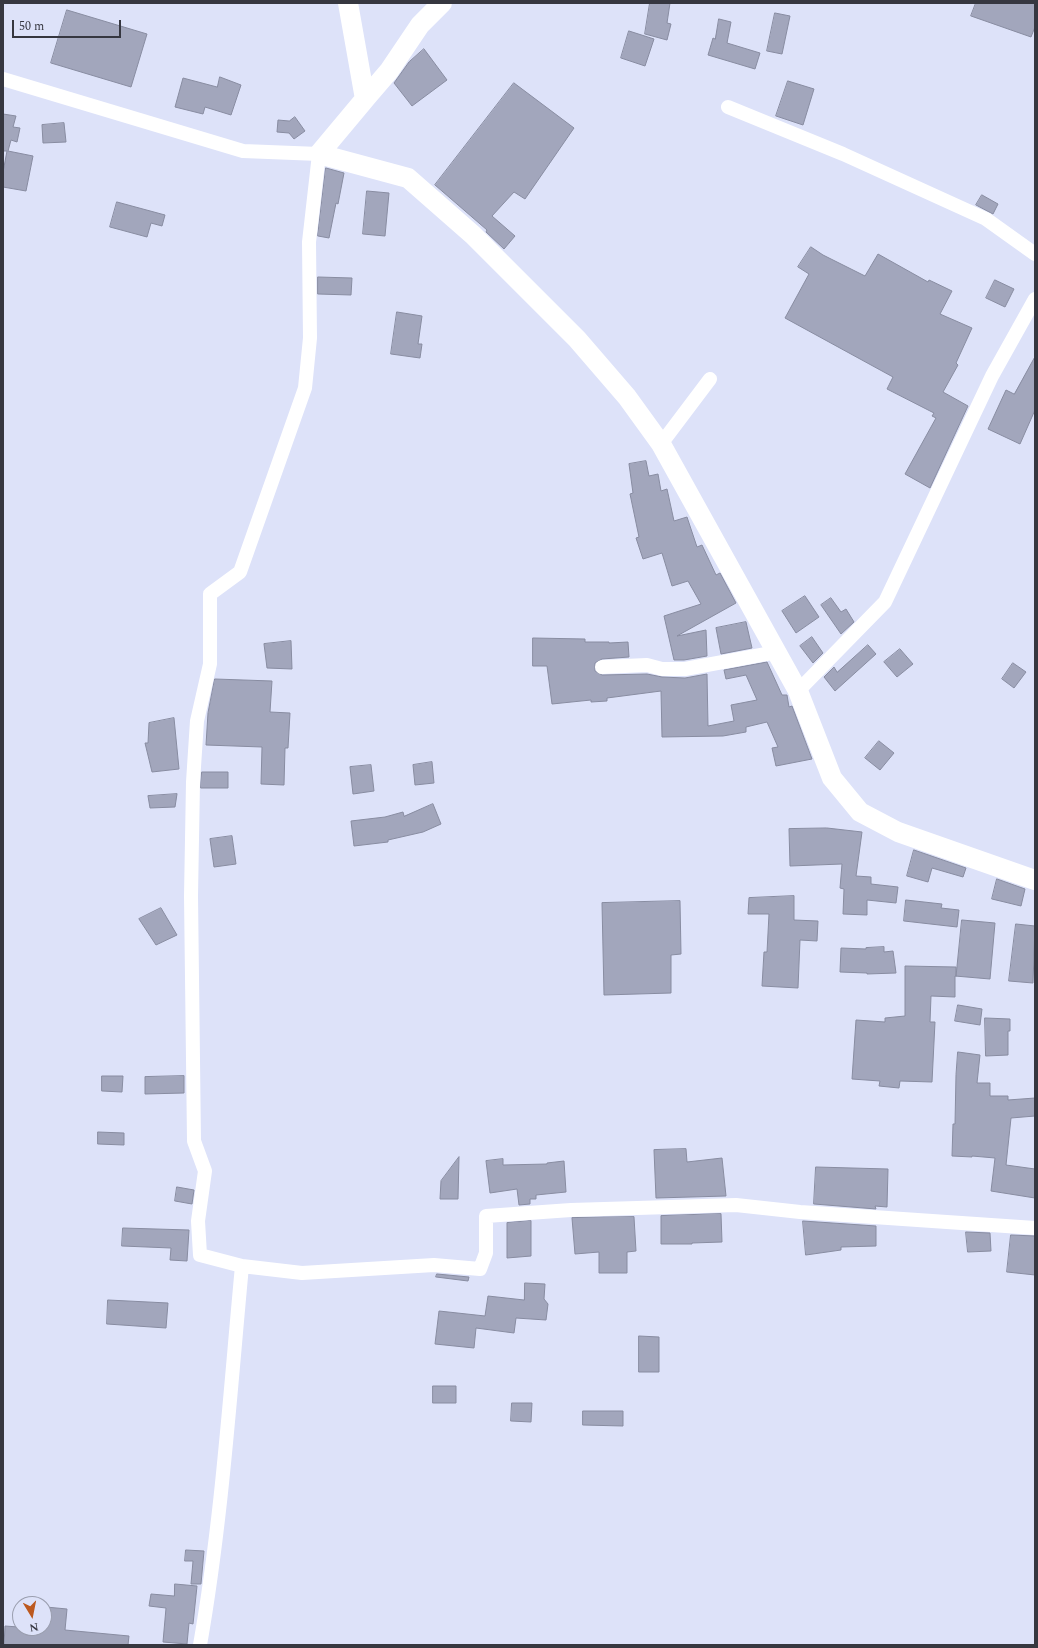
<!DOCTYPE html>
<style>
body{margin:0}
#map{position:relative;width:1038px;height:1648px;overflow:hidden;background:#dde2f9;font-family:Spectral,serif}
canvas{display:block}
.frame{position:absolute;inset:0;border:4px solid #363740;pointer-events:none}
.north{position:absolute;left:12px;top:1596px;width:40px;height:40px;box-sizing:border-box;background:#dde2f9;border:1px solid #9a9eaf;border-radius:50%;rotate:170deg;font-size:11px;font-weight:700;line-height:16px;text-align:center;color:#363740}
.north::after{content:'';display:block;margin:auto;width:14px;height:18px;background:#bc5920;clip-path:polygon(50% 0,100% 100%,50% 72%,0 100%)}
.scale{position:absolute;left:12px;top:20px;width:109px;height:18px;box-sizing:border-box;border:2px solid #363740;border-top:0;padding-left:5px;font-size:12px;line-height:14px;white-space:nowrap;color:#363740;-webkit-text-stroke:3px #dde2f9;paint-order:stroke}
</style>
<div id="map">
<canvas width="1038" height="1648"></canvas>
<div class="frame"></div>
<div class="north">N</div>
<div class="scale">50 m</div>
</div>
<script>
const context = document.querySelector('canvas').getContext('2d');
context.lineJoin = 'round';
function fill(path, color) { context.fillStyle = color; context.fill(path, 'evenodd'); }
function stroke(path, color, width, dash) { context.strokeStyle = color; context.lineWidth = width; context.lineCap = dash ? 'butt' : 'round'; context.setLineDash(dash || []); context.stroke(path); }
const building = new Path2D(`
 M650 3H670L667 23 671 24 667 40 645 34Z
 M976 3H1035V27L1031 37 971 16Z
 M67 10 147 34 131 87 51 63Z
 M775 13 790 16 782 54 767 51Z
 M719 19 731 22 727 43 760 53 755 69 708 55 713 38 715 39Z
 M629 31 654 39 645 66 621 58Z
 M424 49 447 80 412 106 394 83 409 62Z
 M220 77 241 85 231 115 205 107 203 114 175 107 183 78 217 87Z
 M788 81 814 89 803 125 776 116Z
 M514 83 574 128 525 199 514 192 492 216 515 236 504 249 486 232 487 230 435 185Z
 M3 114 16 116 13 127 20 128 17 142 11 140 8 151 33 156 26 191 3 187V172L7 151H3Z
 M295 117 305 131 294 139 289 133 277 132 278 120 289 121Z
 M64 123 66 142 43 143 42 125Z
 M326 168 344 173 338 204 336 203 329 238 318 236Z
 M367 191 389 193 385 236 363 234Z
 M982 195 998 204 993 214 976 205Z
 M117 202 165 215 162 226 151 223 147 237 110 227Z
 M811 247 823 255 865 276 878 254 928 282 929 280 952 291 940 314 972 328 956 363 958 365 943 392 968 406 930 488 905 474 936 418 932 416 934 413 887 389 893 377 785 318 809 274 798 267Z
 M318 277 352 278 351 295 318 294Z
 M995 280 1014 289 1005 307 986 298Z
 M397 312 422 316 418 344H422L420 358 391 354Z
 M1035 357V410L1020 444 988 429 1006 390 1014 394Z
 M646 461 649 476 658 474 661 491 667 489 674 521 687 517 697 547 702 545 716 575 720 573 736 603 677 636 706 630 707 656 684 660H674L664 616 701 604 688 581 672 586 662 553 643 559 636 538 639 537 630 494 633 493 629 464Z
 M805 596 819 617 796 633 782 611Z
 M831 598 841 612 846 609 854 622 841 634 821 605Z
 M746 622 752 648 721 654 716 628Z
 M812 637 823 653 813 663 800 646Z
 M533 638 585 639V642H609V643L628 642 629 657 602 659 595 663V671L602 675 647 674 662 677 685 678 707 674 708 726 734 721 731 705 757 700 746 675 726 679 724 670 767 662 782 695H787L789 707 792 706 812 759 776 766 772 748 778 747 767 722 746 727V732L723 736 662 737 661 691 607 698V701L591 702V700L552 704 547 666H533Z
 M291 641 292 669 267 668 264 644Z
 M868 645 876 654 835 691 824 677 834 667 837 672Z
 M900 649 913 664 897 677 884 662Z
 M1013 663 1026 672 1014 688 1002 679Z
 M215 679 272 681 270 712 290 713 288 748H285L284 785 261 784 262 747 206 745 208 713Z
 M174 718 179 769 152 772 145 743H148L149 723Z
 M879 741 894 753 880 770 865 758Z
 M432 762 434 783 415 785 413 765Z
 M371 765 374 791 353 794 350 767Z
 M202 772H228V788H201Z
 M177 794 175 807 150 808 148 796Z
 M433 804 441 824 423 832 388 840V842L354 846 351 821 385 817 403 812 404 816Z
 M827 828 862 832 856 876 871 877V884L898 887 896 903 867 900V915L843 914 844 889 840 888 842 864 790 866 789 829Z
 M232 836 236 864 214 867 210 839Z
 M914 850 966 868 963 877 932 868 928 882 907 876Z
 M997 879 1025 889 1021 906 992 899Z
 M794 896V920L818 921 817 941 800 940 798 988 762 986 764 952H767L769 914H748L749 898Z
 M906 900 942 904 941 908 959 910 957 927 904 921Z
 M680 901 681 954 671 955V993L604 995 602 903Z
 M161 908 177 935 156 945 139 919Z
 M962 920 995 923 990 979 955 976V997L931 996 930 1022H935L932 1082 900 1081 899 1088 879 1086 880 1081 852 1079 856 1020 885 1022V1018L905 1016V966L956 967V976Z
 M1016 924 1035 926 1033 983 1009 981Z
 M884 947V952L893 951 896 973 867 974V973L840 972 841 948 866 949V948Z
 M958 1005 982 1009 980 1025 955 1021Z
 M985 1018 1010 1019V1031H1008V1055L986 1056Z
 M958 1052 980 1055 977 1083H990V1096H1008V1100L1035 1098V1116L1011 1118 1006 1165 1035 1169V1198L991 1191 995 1158 972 1156V1157L952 1156 953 1124H955L956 1075Z
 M102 1076H123L122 1092 102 1091Z
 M184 1076V1093L145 1094V1077Z
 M98 1132 124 1133V1145L98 1144Z
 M686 1149 687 1162 722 1158 726 1196 656 1198 654 1150Z
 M459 1157 458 1199H440L441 1181Z
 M503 1159V1165L547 1164V1163L564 1161 566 1192 536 1195V1199H530V1204L519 1205 517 1189 490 1193 486 1161Z
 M816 1167 888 1169 887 1207 875 1206 876 1209 814 1204Z
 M177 1187 194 1190 192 1204 175 1201Z
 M721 1214 722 1242 692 1243V1244H661V1216Z
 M634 1217 636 1251 627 1252V1273H599V1252L575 1254 572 1218Z
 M531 1221V1256L507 1258V1223Z
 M803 1221 876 1226V1246L841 1247V1250L806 1255Z
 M123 1228 189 1230 187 1261 170 1260 171 1248 122 1246Z
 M966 1232 990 1233 991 1251 968 1252Z
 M1011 1235 1035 1236V1275L1007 1272Z
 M437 1274 469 1277 468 1281 436 1277Z
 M525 1283 545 1284 544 1299 548 1304 546 1320 516 1318 514 1333 476 1328 474 1348 435 1344 439 1311 485 1316 488 1296 524 1300Z
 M108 1300 168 1303 166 1328 107 1324Z
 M639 1336 659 1337V1372H639Z
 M433 1386H456V1403H433Z
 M512 1403H532L531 1422 511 1421Z
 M583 1411H623V1426L583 1425Z
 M186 1550 204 1551 201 1584H191L193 1561H185Z
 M175 1584 197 1586 193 1624 189 1623 187 1644 163 1642 166 1608 149 1606 151 1594 174 1596Z
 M46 1607 67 1609 65 1630 129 1636 128 1645H4L5 1626 45 1629Z`);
fill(building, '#a2a6bc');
stroke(building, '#888ca1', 1);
stroke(new Path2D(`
 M3 79 243 151 319 154 309 242 310 338 305 388 240 572 210 594V664L197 721 193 782 191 896 194 1141 205 1171 198 1221 200 1255 242 1266C230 1393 222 1520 200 1645
 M728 107 843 154 986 219 1035 254
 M661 444 710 379
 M602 667 647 665 662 669H685L777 652
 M798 691 885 602 992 376 1035 299
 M242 1266 302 1273 434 1265 480 1269 486 1253V1216L571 1210 736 1205 800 1212 1035 1228`), '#fff', 14);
stroke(new Path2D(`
 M348 3 365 99 319 154 408 178 473 235 577 339 627 397 661 444 798 691 832 778 860 812 898 832 1035 880
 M365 99 389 71 420 25 442 3`), '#fff', 20);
</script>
